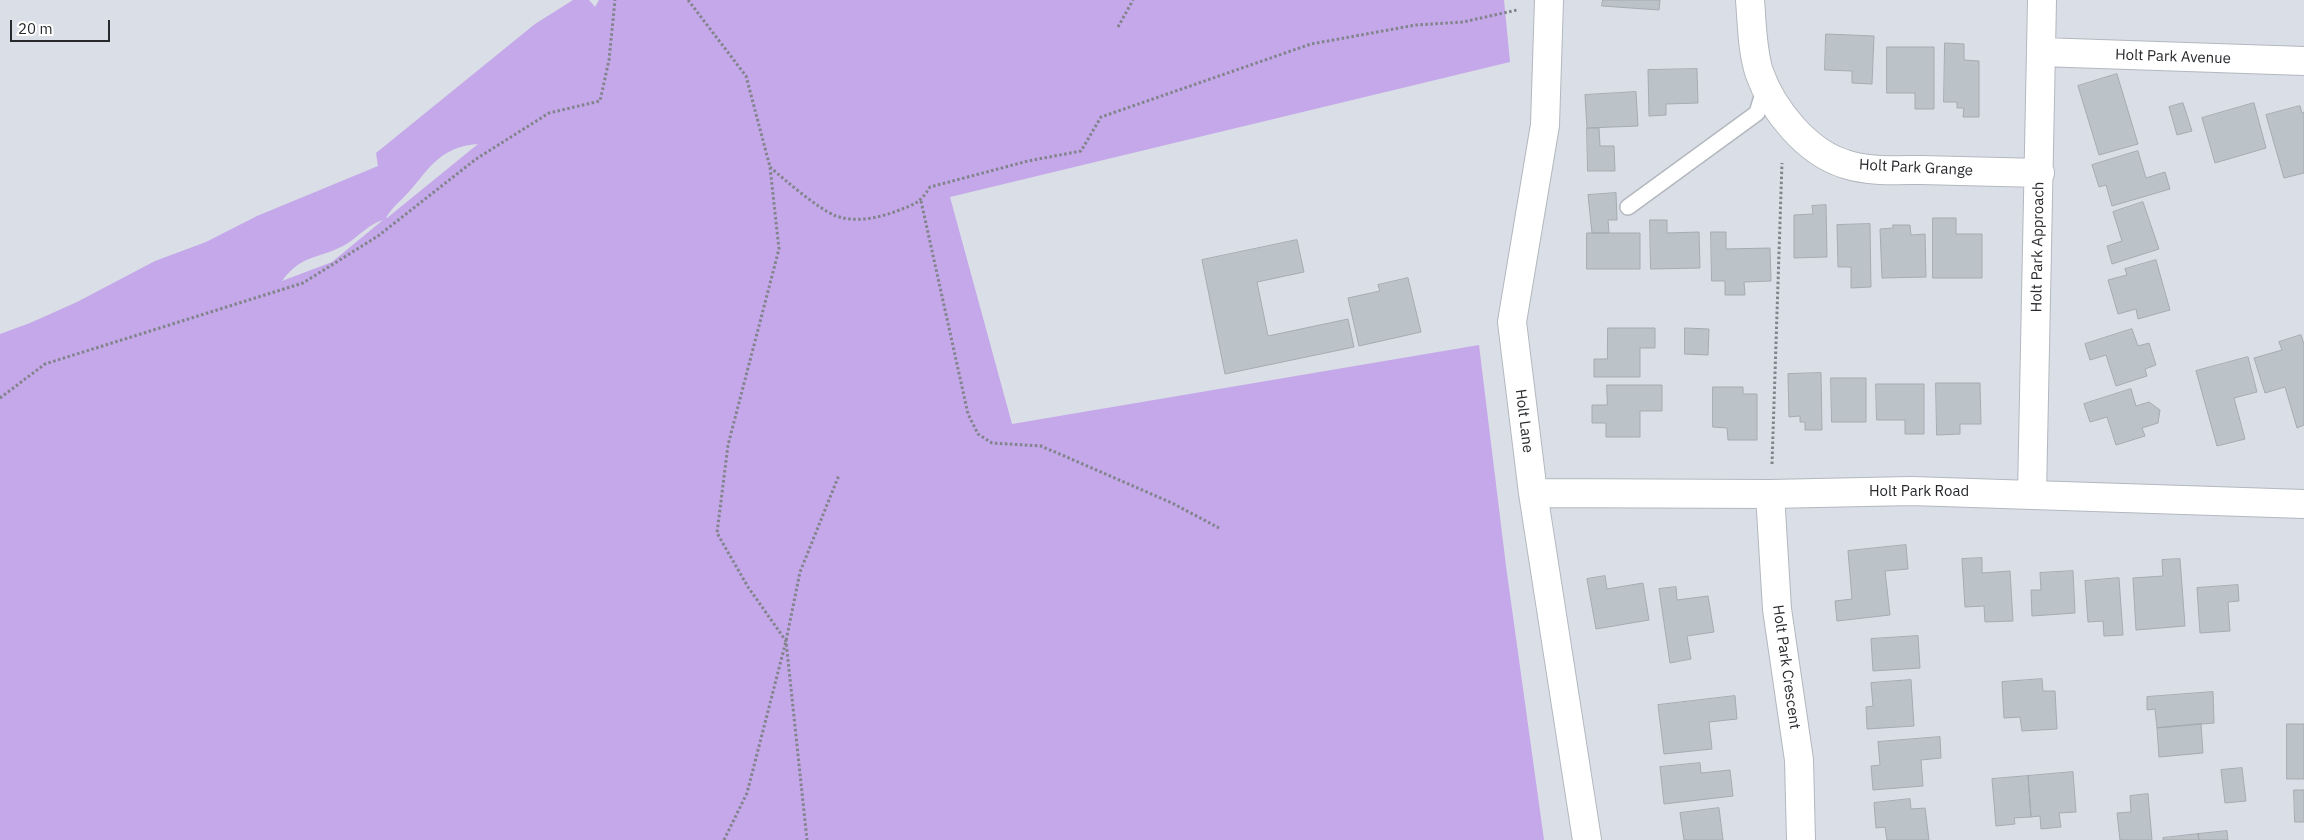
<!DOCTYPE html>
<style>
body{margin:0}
#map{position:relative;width:2304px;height:840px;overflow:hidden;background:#dadee6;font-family:"IBM Plex Sans",sans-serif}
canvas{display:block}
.scale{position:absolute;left:10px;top:20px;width:100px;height:22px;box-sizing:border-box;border:2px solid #27292c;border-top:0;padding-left:6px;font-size:15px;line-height:18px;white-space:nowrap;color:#27292c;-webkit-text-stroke:4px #fff;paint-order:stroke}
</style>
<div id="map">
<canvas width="2304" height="840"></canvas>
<div class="scale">20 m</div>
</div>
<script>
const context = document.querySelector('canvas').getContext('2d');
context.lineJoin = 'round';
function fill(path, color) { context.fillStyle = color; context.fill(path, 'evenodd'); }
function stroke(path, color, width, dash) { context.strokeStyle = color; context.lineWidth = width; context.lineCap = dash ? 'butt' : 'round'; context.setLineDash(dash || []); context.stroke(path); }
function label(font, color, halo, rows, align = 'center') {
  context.font = font + ' "IBM Plex Sans",sans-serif'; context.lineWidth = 4; context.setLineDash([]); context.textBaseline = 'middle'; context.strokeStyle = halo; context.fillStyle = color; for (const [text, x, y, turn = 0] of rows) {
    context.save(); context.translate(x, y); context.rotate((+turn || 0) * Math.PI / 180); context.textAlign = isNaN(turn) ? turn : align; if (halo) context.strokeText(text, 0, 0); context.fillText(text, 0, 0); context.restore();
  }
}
fill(new Path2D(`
 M573 0H589L595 7 599 0H1504L1510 62 950 197 1012 424 1479 345 1506 566 1544 840H0V334L30 323 77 302 155 261 206 242 257 216 378 166 376 153 535 24ZM478 144 387 218H386C391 209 397 204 404 197 429 171 437 147 478 144ZM383 220 332 262 282 281C303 252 321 260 348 243 360 235 368 225 383 220Z`), '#c4a8e9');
const building = new Path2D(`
 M1603 0H1660L1659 10 1602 6Z
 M1826 34 1874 36 1872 84 1852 83V71L1825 70Z
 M1945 43 1964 44V60L1979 61V117H1963L1964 108H1957V102H1944Z
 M1887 47H1934V109H1915V93H1887Z
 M1697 69 1698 103 1666 104V115L1649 116 1648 70Z
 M2117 74 2138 144 2099 155 2078 86Z
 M1636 92 1638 126 1587 128 1585 95Z
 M2183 103 2192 131 2177 135 2169 107Z
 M2254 103 2266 148 2215 163 2202 118Z
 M2300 106 2302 113 2304 112V173L2284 178 2266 115Z
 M1587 128H1599L1600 146H1614L1615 171H1588Z
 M2138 151 2146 178 2165 172 2170 189 2112 206 2106 185 2099 187 2092 165Z
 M1616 193 1617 220H1608L1609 233H1592L1588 195Z
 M2143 202 2159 249 2112 264 2107 246 2122 241 2113 212Z
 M1826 205 1827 257 1794 258V215L1813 214 1812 206Z
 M1933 218H1956V234H1982V278H1933Z
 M1650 220H1667V233L1699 232 1700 268 1651 269Z
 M1870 224 1871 287 1851 288V267H1838L1837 225Z
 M1893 225H1910L1911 235 1925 234 1926 277 1882 278 1880 229 1893 228Z
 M1711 232H1726V249L1770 248 1771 281 1744 282 1745 295H1725V281H1712Z
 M1587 233H1640V269H1587Z
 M1297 240 1304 272 1257 282 1268 336 1348 319 1354 347 1225 374 1202 260Z
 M2156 260 2170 310 2138 319 2136 309 2118 314 2108 280 2127 275 2125 269Z
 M1408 278 1421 332 1359 346 1348 298 1380 291 1378 285Z
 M1608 328H1655V348H1640V377H1594V359H1607Z
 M1685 328 1709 329 1708 355 1685 354Z
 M2132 329 2138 346 2149 343 2156 365 2145 369 2147 376 2116 386 2106 355 2090 360 2085 344Z
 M2301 335 2304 344V425L2297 428 2285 387 2265 393 2254 358 2282 350 2279 342Z
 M2248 357 2257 392 2234 398 2245 439 2217 446 2196 371Z
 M1821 373 1822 430H1805V422H1800V416L1789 417 1788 374Z
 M1831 378H1866V422H1832Z
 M1936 383H1980L1981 424H1960V434L1937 435Z
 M1876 384H1924V434H1905V420H1877Z
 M1607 385H1662V411H1640V437H1606V423H1592V405H1607Z
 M1713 387H1743V394H1757V440H1728L1727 428 1713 427Z
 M2131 389 2136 406 2149 402 2160 410 2158 423 2142 428 2145 436 2116 445 2107 417 2090 422 2084 404Z
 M1906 545 1908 569 1885 571 1890 615 1837 621 1835 601 1852 599 1848 551Z
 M1982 558V573L2010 571 2013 621 1985 622 1984 606 1965 607 1962 559Z
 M2180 559 2185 626 2136 630 2133 578 2163 576 2162 560Z
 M2073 571 2075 613 2032 616 2031 590H2041L2040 573Z
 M1605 576 1607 589 1643 583 1649 620 1596 629 1587 579Z
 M2119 578 2123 635 2104 636 2103 621 2088 622 2085 581Z
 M2238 585 2239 601 2228 602 2230 631 2200 633 2197 588Z
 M1676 587 1677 600 1708 596 1714 632 1687 636 1691 659 1670 663 1659 589Z
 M1918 636 1920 668 1873 671 1871 639Z
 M2042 679 2043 691H2055L2057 729 2022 731 2020 717 2004 718 2002 682Z
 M1911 680 1914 726 1867 729 1866 707 1873 706 1871 683Z
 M2213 692 2214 723 2157 728 2155 709 2147 710V697Z
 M1735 696 1737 719 1709 722 1712 749 1664 754 1658 705Z
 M2201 724 2203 753 2159 757 2157 728Z
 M2287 724H2304V779H2287Z
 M1940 737 1941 758 1921 760 1923 786 1873 790 1871 766 1880 765 1878 742Z
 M1700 763 1701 773 1730 770 1733 796 1664 804 1660 767Z
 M2242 768 2246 801 2225 803 2221 770Z
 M2073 772 2076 812 2059 813 2061 827 2041 829 2040 816 2031 817 2028 776Z
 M2028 776 2031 817 2014 818 2015 824 1996 826 1992 779Z
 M2294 790H2304V822H2295Z
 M2148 794 2152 840H2120L2117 813 2131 812 2130 796Z
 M1910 799 1911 809 1925 808 1929 840H1887L1885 827 1876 828 1874 803Z
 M1719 808 1723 840H1684L1680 813Z
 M2227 831 2228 840H2199L2198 834Z
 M2198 834 2199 840H2163V838Z`);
fill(building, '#bbc3c8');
stroke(building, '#a4acb1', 1);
const service = new Path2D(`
 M1628 207 1757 113 1765 87`);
const minor = new Path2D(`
 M1549 0 1545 125 1512 322 1533 493 1587 840
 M1750 0C1752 24 1752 49 1759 72 1772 109 1806 152 1845 164 1869 172 1897 170 1921 170 1961 171 2000 172 2040 173
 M2041 52 2304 61
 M1533 493 1770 494 1912 491 2304 504
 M1770 494 1777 609 1799 760 1801 840
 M2032 495 2042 0`);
stroke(service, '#b3b8bf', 18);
stroke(minor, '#b3b8bf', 30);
stroke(new Path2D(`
 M688 0 746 76 770 167 779 249 728 445 717 533 748 587 786 641 807 840
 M1118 27 1133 0
 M770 167C786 181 817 208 836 216 856 223 878 218 897 211 915 204 920 203 930 187L1028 161 1081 151 1101 117 1311 44 1416 25 1463 22 1517 10
 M921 201 968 414 978 434 992 443 1041 446 1172 503 1219 528
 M0 398 45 364 303 283 378 236 476 159 549 113 600 101 609 60 615 0
 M1772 464 1782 163
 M724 840 747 793 786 641 800 572 839 475`), '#81848a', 3, [2.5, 2.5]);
stroke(service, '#fff', 15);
stroke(minor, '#fff', 28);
label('15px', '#27292c', '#fff', [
 ["Holt Park Avenue",2173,57,2],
 ["Holt Park Grange",1916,168,3],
 ["Holt Park Approach",2038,247,-89],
 ["Holt Lane",1524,421,83],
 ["Holt Park Road",1919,492],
 ["Holt Park Crescent",1786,667,82]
]);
</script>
